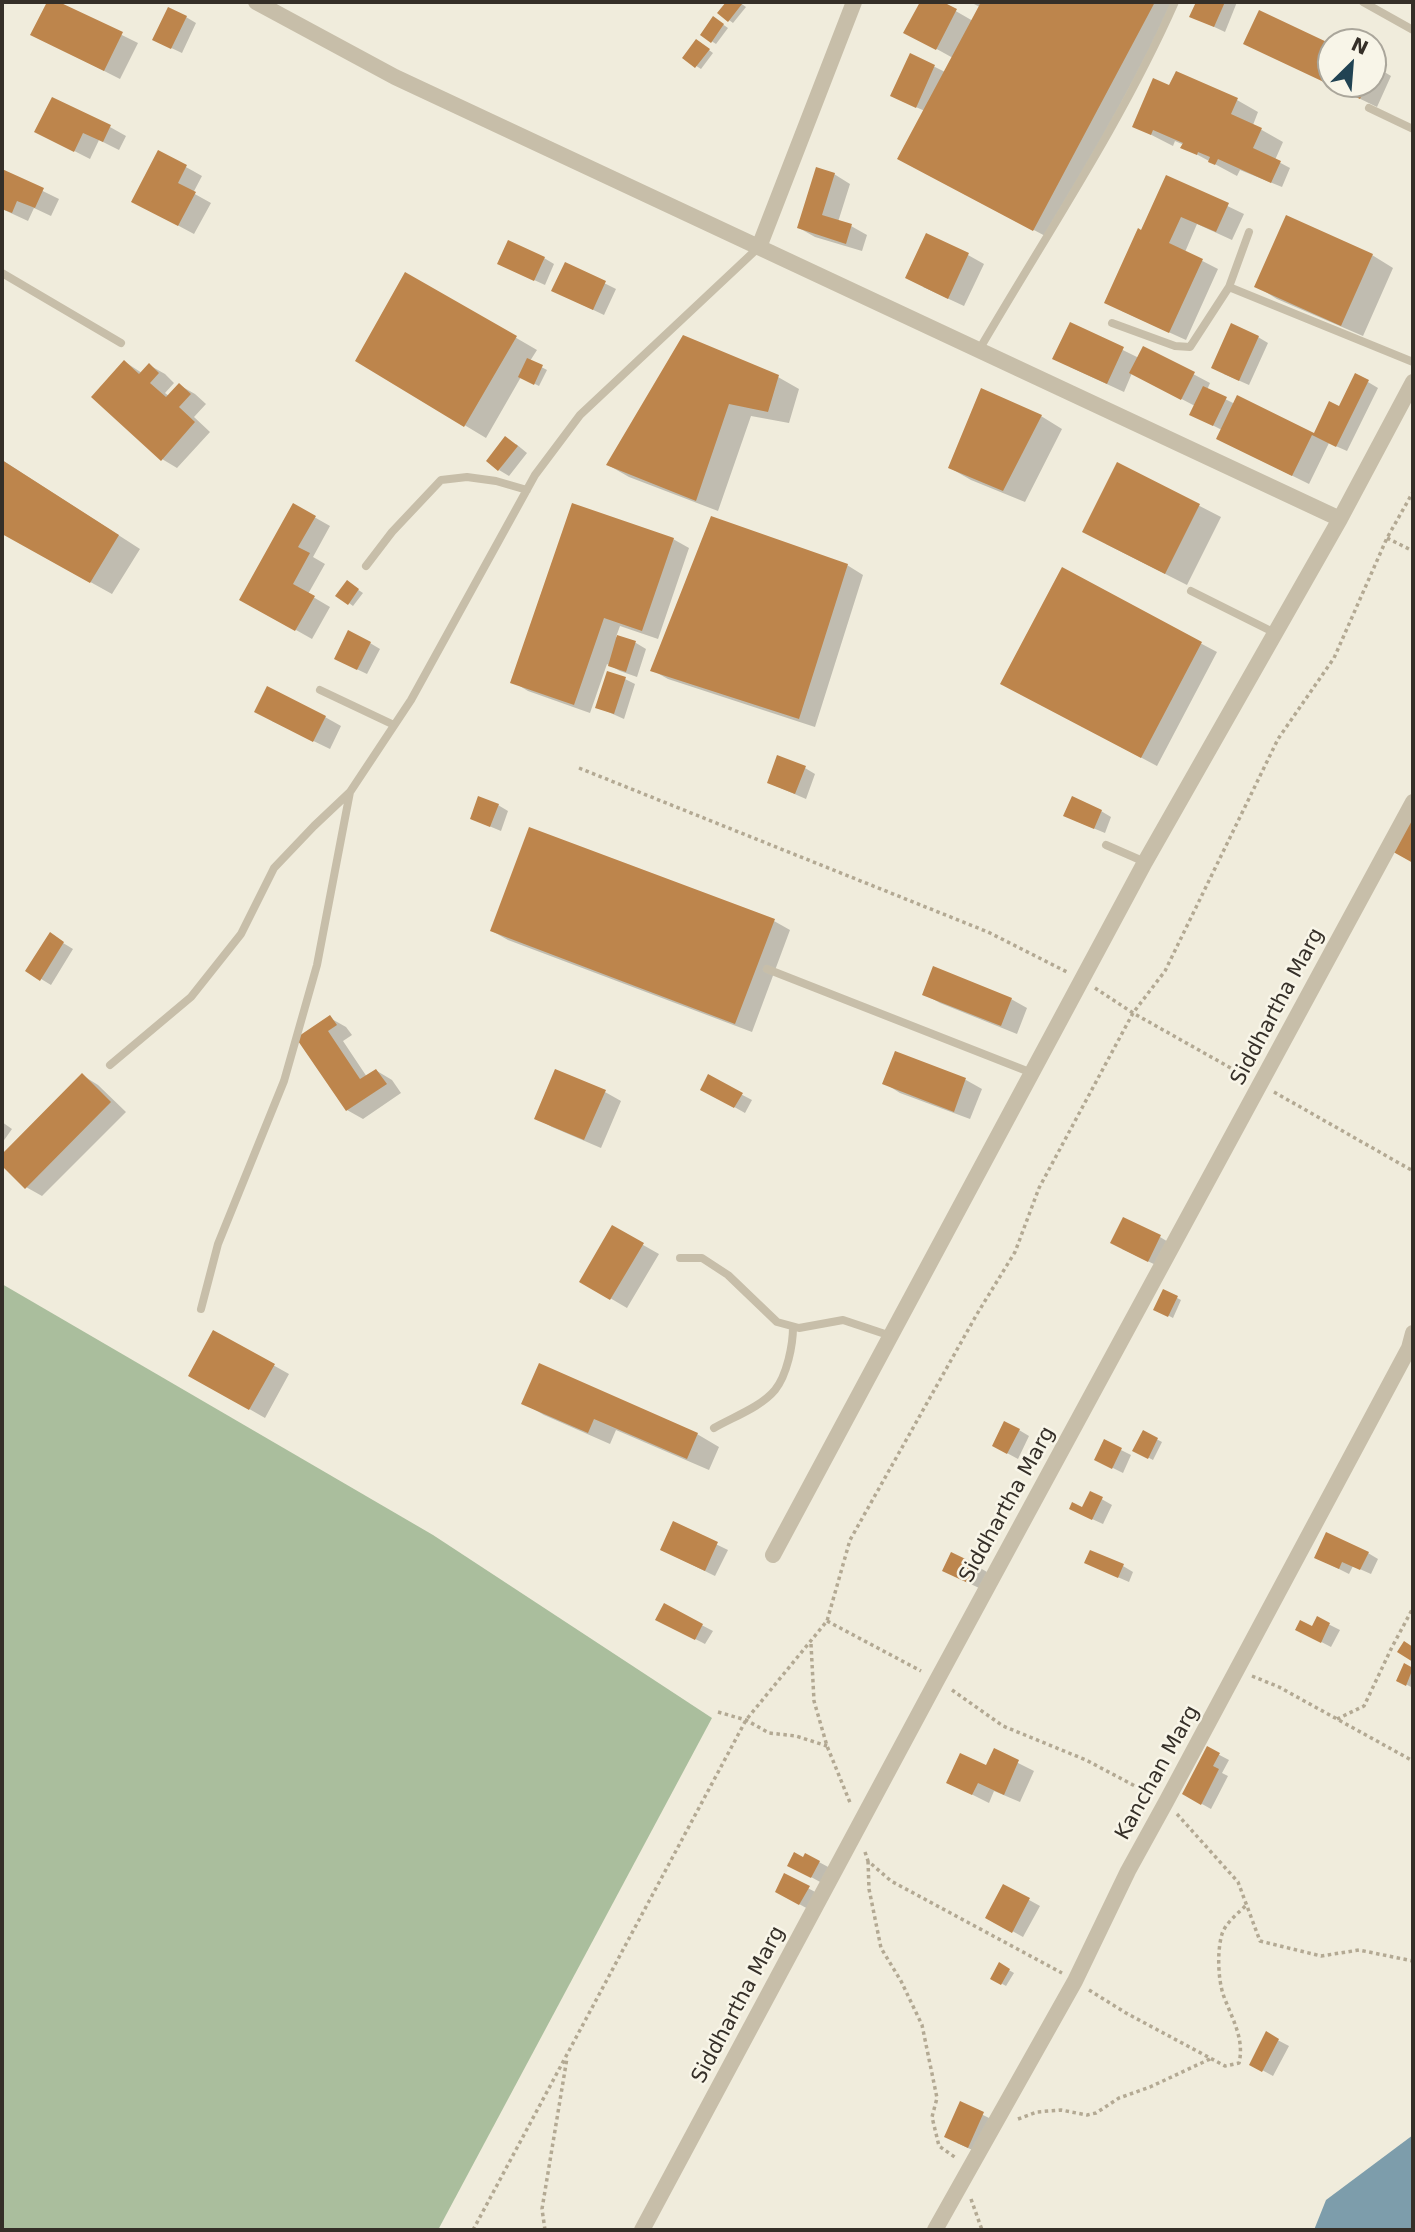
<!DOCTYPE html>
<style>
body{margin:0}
#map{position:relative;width:1415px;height:2232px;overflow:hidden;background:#f0ecdc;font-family:"DejaVu Sans",sans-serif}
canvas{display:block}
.frame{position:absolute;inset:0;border:4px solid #352f28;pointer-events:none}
.north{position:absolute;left:1317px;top:28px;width:70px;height:70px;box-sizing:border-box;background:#f8f5e8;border:2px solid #aaa69b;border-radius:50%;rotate:25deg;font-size:19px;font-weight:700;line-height:28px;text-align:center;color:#352f28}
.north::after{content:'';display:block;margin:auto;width:24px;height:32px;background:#214353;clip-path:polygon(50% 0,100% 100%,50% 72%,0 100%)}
</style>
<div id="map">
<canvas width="1415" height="2232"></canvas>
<div class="frame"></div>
<div class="north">N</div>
</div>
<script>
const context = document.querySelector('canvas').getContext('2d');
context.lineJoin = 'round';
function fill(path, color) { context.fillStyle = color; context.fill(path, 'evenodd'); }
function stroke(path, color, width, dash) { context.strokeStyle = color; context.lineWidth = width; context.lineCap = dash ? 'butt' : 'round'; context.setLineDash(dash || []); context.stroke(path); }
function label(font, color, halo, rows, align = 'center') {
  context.font = font + ' "DejaVu Sans",sans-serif'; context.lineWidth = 5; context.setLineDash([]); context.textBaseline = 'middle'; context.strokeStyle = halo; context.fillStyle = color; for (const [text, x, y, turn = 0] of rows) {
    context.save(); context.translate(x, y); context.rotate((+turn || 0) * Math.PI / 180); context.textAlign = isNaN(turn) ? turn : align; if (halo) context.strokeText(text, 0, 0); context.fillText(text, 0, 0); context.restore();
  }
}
fill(new Path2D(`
 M2 1284 433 1535 712 1718 438 2230H2Z`), '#aabe9d');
fill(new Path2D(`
 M1413 2135V2230H1314L1326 2200Z`), '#7d9dab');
fill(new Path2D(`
 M49 2H55L138 43 120 79 33 35Z
 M728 2H739L746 7 733 23 719 13Z
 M922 2H940L973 21 980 7 970 2H1175L1049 238 915 167 925 111 902 101 911 55 945 72 953 58 906 32Z
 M1197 2H1237L1225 32 1191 16Z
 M186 17 196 23 182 53 165 45Z
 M718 21 728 28 716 44 702 35Z
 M1245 43 1331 46V84H1373V65L1391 76 1377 107Z
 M701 44 713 53 701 69 684 58Z
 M1177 73 1237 100 1258 112 1253 125 1283 142 1275 160 1290 168 1282 187 1240 170 1237 176 1183 147 1184 145 1175 141 1173 146 1134 126 1170 88Z
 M110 127 126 136 119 150 99 140 90 159 37 132Z
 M159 152 202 176 193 193 211 203 194 234 149 210Z
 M2 171 59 199 51 216 34 208 28 221 2 209Z
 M834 174 850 184 838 222 851 226 867 235 862 251 815 237 799 228Z
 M1167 177 1244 214 1232 240 1197 224 1185 252 1218 269 1186 340 1122 311 1142 232Z
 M968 255 984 264 964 306 923 287Z
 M1372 255 1393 268 1363 336 1277 299 1256 286Z
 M544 258 554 264 545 285 510 269Z
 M566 264 616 289 604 315 564 296Z
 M406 274 537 350 530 361 547 370 539 386 521 377 486 438 358 361Z
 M1070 324 1139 358 1144 348 1210 383 1207 390 1235 404 1314 435 1368 382 1378 388 1347 451 1329 443 1309 484 1234 447 1222 430 1202 420 1195 406 1132 373 1124 392 1070 367Z
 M1258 337 1268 343 1249 385 1224 374Z
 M125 362 142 373 149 365 165 374 174 383 165 393 169 396 179 385 195 394 206 404 194 417 210 432 177 468 162 459Z
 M778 377 799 389 789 423 751 416 718 511 629 477 608 465Z
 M982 390 1041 416 1062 429 1025 502 971 480 950 468Z
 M516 444 527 453 509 476 499 470Z
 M2 460 140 549 112 594 2 533Z
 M1118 464 1221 517 1187 585 1106 544Z
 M293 505 330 526 313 557 325 564 308 594 330 607 312 639 241 599Z
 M673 539 689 548 658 639 620 626 616 637 636 643 646 649 637 677 620 671 607 664 590 713 528 691 513 682Z
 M847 565 863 575 815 727 668 679 652 670Z
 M1062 570 1217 652 1157 766 1018 692Z
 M351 585 363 593 353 606 338 595Z
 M370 643 380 649 367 674 346 664Z
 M625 679 635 684 624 719 597 707Z
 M325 717 341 726 330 749 272 721Z
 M805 768 815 774 806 799 769 783Z
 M498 805 508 811 501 831 472 819Z
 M1101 811 1111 817 1105 833 1076 821Z
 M774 921 790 930 752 1032 508 940 492 931Z
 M50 935 73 949 51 985 28 971Z
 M924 994 1011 999 1027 1008 1017 1034 940 1003Z
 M330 1018 346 1027 352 1035 343 1041 367 1077 377 1071 392 1080 401 1093 363 1119 347 1110 299 1038Z
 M896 1053 966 1080 982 1089 970 1119 900 1093 884 1083Z
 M82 1075 98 1085 126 1112 42 1196 26 1187 2 1163V1157Z
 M708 1077 752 1100 745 1113 702 1089Z
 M605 1092 621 1101 601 1148 552 1127 536 1118Z
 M2 1122 12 1129 2 1143Z
 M613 1228 659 1254 627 1308 581 1281Z
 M1160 1237 1170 1243 1158 1266 1122 1249Z
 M1164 1291 1181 1300 1173 1318 1156 1309Z
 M214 1332 289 1374 265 1418 190 1375Z
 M523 1403 697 1434 719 1447 709 1470 616 1430 610 1444 544 1415Z
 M1019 1430 1029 1436 1018 1459 994 1446Z
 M1143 1432 1162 1442 1153 1460 1134 1450Z
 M1121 1450 1131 1455 1123 1473 1107 1465Z
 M1091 1493 1112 1505 1103 1524 1081 1514Z
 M674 1524 728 1550 715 1576 672 1555Z
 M1368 1553 1378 1559 1371 1574 1353 1566 1349 1574 1327 1563Z
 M977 1566 987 1572 979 1588 954 1576Z
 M1123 1566 1133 1572 1129 1582 1097 1568Z
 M665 1606 713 1631 705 1644 668 1625Z
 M1318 1619 1340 1630 1331 1647 1308 1635Z
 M1405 1666 1413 1670 1411 1687 1398 1680Z
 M1208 1749 1229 1760 1222 1773 1228 1776 1211 1809 1184 1794Z
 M994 1751 1034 1771 1020 1802 994 1791 989 1803 949 1783 987 1767Z
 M806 1855 830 1868 822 1883 800 1871Z
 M785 1876 819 1894 810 1910 777 1892Z
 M1004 1886 1040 1906 1023 1937 987 1917Z
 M1000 1965 1014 1973 1006 1986 992 1978Z
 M1266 2034 1289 2046 1273 2076 1251 2064Z
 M961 2104 993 2120 979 2153 957 2143Z`), '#0003');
fill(new Path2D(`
 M47 2H59L123 32 104 71 30 35Z
 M726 2H740L742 4 728 22 717 13Z
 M920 2H943L957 9 936 50 903 33Z
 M981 2H1155L1033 231 897 159Z
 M1196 2H1225L1214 27 1189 17Z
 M168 7 187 16 171 49 152 40Z
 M1259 10 1331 44V84H1367L1360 99 1243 44Z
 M713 16 724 24 711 43 700 35Z
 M696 39 710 49 695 68 682 58Z
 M910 53 935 65 916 108 890 96Z
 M1176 71 1238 98 1231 114 1262 128 1253 148 1281 161 1271 183 1218 159 1215 165 1208 162 1210 157 1198 152 1197 155 1180 148 1183 143 1153 130 1151 135 1132 127 1153 78 1169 85Z
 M52 97 111 125 103 142 83 133 74 152 34 132Z
 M158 150 187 165 178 183 196 192 178 226 131 202Z
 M816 167 835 173 822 215 852 224 846 244 797 228Z
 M2 169 44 188 35 208 17 201 12 213 2 209Z
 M1166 175 1229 203 1216 232 1181 217 1169 243 1203 259 1169 333 1104 303 1138 228 1141 230Z
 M1286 215 1373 254 1341 326 1254 287Z
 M926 233 969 253 948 299 905 278Z
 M508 240 545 257 534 281 497 264Z
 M565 262 606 281 593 310 551 291Z
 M405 272 517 336 464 427 355 361Z
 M1070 322 1124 347 1107 384 1052 359Z
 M1231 323 1259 336 1239 381 1211 368Z
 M683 335 779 375 768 412 729 404 696 501 606 465Z
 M1143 346 1195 372 1181 400 1129 373Z
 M527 358 543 365 534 385 518 377Z
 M124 360 139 374 149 363 159 373 150 383 166 397 179 383 191 394 179 407 195 422 161 461 91 397Z
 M1355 373 1369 380 1336 447 1312 435 1292 476 1216 439 1237 395 1314 433 1329 401 1339 406Z
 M1203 386 1227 397 1213 426 1189 415Z
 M981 388 1042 415 1003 491 948 468Z
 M505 436 518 446 498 471 486 461Z
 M2 460 119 535 90 583 2 534Z
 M1117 462 1200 504 1165 574 1082 532Z
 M293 503 316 516 298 547 310 553 293 584 315 596 295 631 239 600Z
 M572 503 674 538 642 631 604 618 574 705 510 683Z
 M711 516 848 564 799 719 650 671Z
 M1062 567 1202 642 1141 758 1000 684Z
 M347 580 359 589 348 605 335 596Z
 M348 630 371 642 357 670 334 659Z
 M617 635 636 641 626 672 608 666Z
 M607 671 626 677 614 714 595 708Z
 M267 686 326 716 313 742 254 712Z
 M777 755 806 766 795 794 767 783Z
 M478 796 499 804 490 827 470 819Z
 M1072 796 1102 810 1094 829 1063 816Z
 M1413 811V863L1388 849Z
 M529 827 775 919 735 1024 490 931Z
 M50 932 64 942 40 981 25 971Z
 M933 966 1012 998 1001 1026 922 995Z
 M330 1015 337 1025 328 1031 360 1079 376 1069 387 1084 346 1111 296 1038Z
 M895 1051 966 1078 954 1112 882 1084Z
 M555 1069 606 1090 584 1140 534 1119Z
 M82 1073 111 1102 25 1189 2 1166V1154Z
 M708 1074 743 1093 734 1108 700 1090Z
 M1123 1217 1161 1235 1148 1262 1110 1243Z
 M612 1225 644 1243 610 1300 579 1282Z
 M1163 1289 1178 1296 1168 1317 1153 1310Z
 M213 1330 275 1364 249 1410 188 1376Z
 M539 1363 698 1433 687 1459 594 1419 588 1433 521 1404Z
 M1004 1421 1020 1429 1007 1454 992 1446Z
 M1143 1430 1158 1438 1148 1459 1132 1451Z
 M1104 1439 1122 1448 1112 1469 1094 1460Z
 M1090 1491 1103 1497 1092 1520 1069 1509 1072 1502 1082 1507Z
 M673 1521 718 1542 705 1571 660 1550Z
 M1326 1532 1369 1552 1360 1570 1342 1562 1339 1569 1314 1558Z
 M1090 1550 1124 1564 1118 1578 1084 1563Z
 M951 1552 978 1565 968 1583 942 1571Z
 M664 1603 703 1624 695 1640 655 1620Z
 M1317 1616 1330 1623 1321 1643 1295 1630 1300 1620 1312 1626Z
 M1404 1641 1413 1647V1662L1397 1652Z
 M1404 1663 1413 1668 1406 1686 1396 1681Z
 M1207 1746 1220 1753 1213 1766 1219 1769 1201 1805 1182 1794Z
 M994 1748 1019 1760 1004 1795 978 1783 972 1795 946 1783 960 1753 986 1765Z
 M794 1852 803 1857 805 1853 820 1861 811 1878 787 1866Z
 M784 1873 810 1886 799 1905 775 1892Z
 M1003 1884 1030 1898 1012 1933 985 1918Z
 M999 1962 1010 1969 1001 1985 990 1979Z
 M1266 2031 1279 2039 1262 2072 1249 2065Z
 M960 2101 984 2112 968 2148 944 2137Z`), '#bd854c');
stroke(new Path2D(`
 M1387 538 1413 551
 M579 768 988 932 1067 972
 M1095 988 1133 1013 1245 1076
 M1274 1092 1413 1171
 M827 1621 921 1671
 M811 1644 814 1701 827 1746 851 1805
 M1252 1676 1279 1687 1413 1761
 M952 1690 1003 1726 1086 1760 1152 1795
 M718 1712 746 1720 769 1733 796 1736 827 1746
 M1337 1719 1364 1706 1392 1647 1413 1608
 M1177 1814 1238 1882 1260 1941 1321 1956 1359 1950 1413 1961
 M865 1852 868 1861 891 1881 1062 1973
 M868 1861 869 1889 881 1948 901 1981 922 2025 937 2098 932 2117 939 2146 956 2158
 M1089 1990 1126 2013 1225 2066 1239 2063C1245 2038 1231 2017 1223 1994 1218 1978 1217 1951 1222 1934 1226 1922 1239 1913 1247 1904
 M1018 2119 1037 2112 1061 2110 1087 2115 1096 2113 1119 2098 1150 2087 1210 2059
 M971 2199 982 2230
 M473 2230 746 1720 827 1621 850 1540 977 1314 1015 1252 1039 1188 1133 1013 1165 971 1278 739 1334 658 1387 538 1413 492
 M545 2230 542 2209 567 2058`), '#b3a993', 3.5, [3.5, 3.5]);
stroke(new Path2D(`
 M1363 2 1413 30
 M1369 108 1413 129
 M2 273 121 343
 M1229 287 1249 232
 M1112 323 1175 346 1190 347 1229 287 1413 362
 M979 350C1046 235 1121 124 1175 2
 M366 566 392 532 441 480 467 477 496 481 527 490
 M1191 591 1275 633
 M320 690 394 725
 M1106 845 1145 862
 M767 969 1032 1073
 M110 1065 191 997 241 934 274 868 314 826 350 792 411 700 535 475 580 415 759 247
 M680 1258H702L728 1275 777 1322 799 1328 843 1320 891 1336
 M201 1309 218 1244 284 1081 317 965 350 792
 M714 1428C733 1417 761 1407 775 1390 787 1375 793 1345 793 1327`), '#c7bea9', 8);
stroke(new Path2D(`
 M256 2 395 77 1340 519
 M759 247 854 2
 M773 1555 1145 862 1340 519 1413 382
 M642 2230 937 1680 1413 802
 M935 2230 1075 1981 1128 1871 1166 1802 1409 1348 1413 1333`), '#c7bea9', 16);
label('21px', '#352f28', '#f8f5e8', [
 ["Siddhartha Marg",1278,1007,-62],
 ["Siddhartha Marg",1008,1505,-61],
 ["Kanchan Marg",1158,1773,-61],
 ["Siddhartha Marg",739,2005,-62]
]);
</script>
